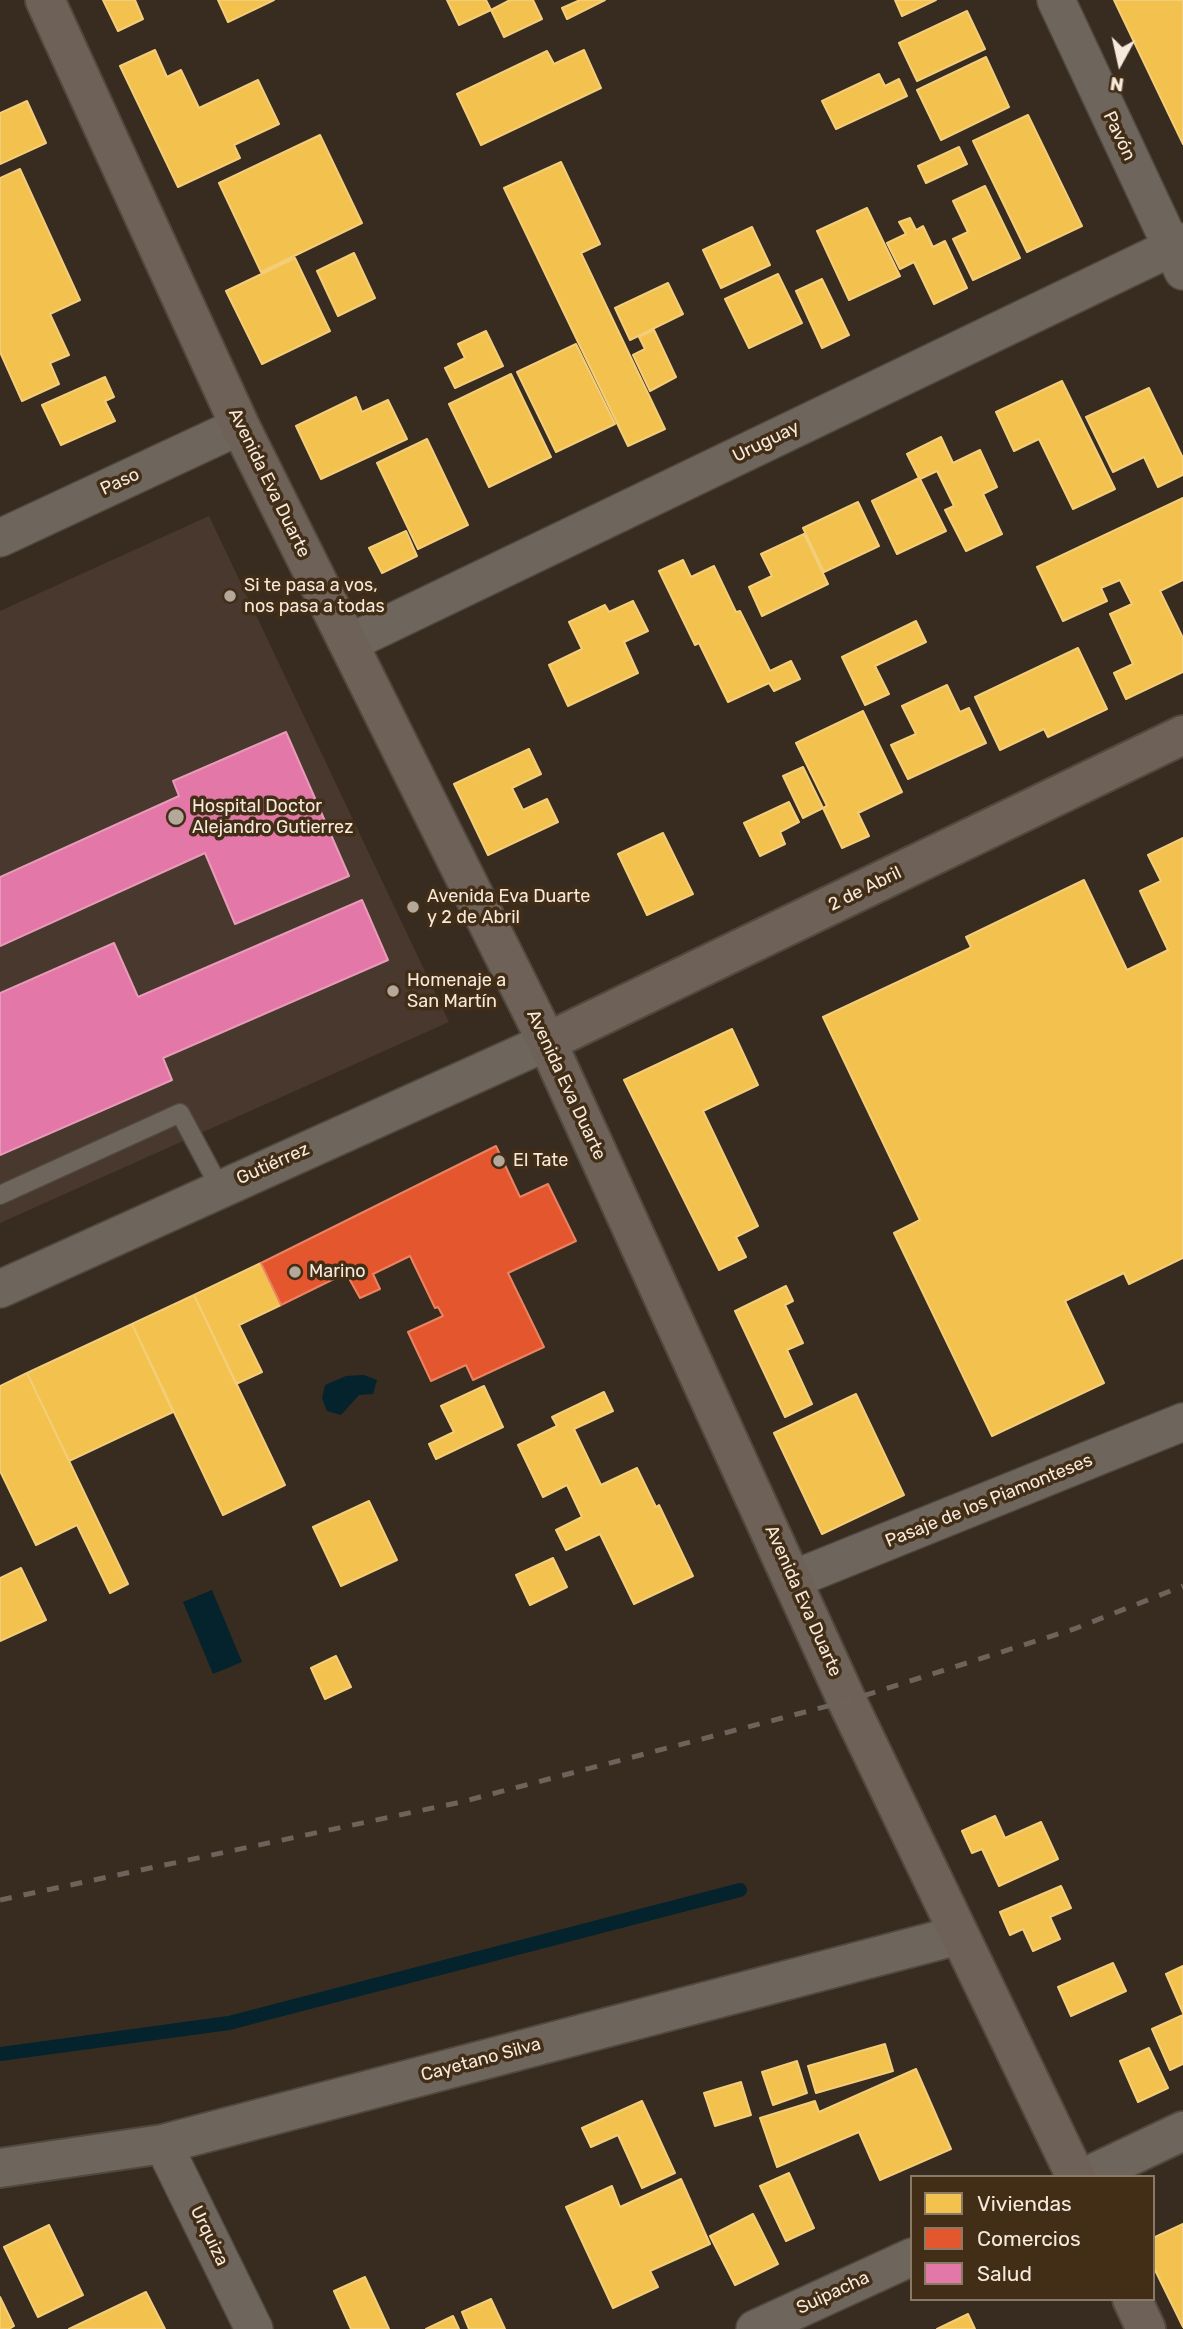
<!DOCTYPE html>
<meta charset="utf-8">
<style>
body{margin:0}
#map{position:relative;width:1183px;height:2329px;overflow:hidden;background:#382c20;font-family:Rubik,sans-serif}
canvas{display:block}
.legend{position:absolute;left:910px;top:2175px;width:245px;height:126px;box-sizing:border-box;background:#422d16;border:2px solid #8a7965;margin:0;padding:9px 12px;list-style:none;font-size:21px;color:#f7eadc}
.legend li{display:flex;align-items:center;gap:14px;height:35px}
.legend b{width:35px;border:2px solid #8a7965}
.north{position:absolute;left:1085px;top:28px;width:70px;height:70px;-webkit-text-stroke:5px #422d16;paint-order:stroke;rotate:188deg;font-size:19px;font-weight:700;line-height:28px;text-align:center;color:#f7eadc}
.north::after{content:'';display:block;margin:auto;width:24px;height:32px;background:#f7eadc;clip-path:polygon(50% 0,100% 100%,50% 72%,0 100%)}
</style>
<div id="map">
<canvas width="1183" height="2329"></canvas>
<ul class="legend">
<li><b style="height:19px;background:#f2c14e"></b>Viviendas</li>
<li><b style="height:19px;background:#e4572e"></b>Comercios</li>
<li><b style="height:19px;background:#e377a8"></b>Salud</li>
</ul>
<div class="north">N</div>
</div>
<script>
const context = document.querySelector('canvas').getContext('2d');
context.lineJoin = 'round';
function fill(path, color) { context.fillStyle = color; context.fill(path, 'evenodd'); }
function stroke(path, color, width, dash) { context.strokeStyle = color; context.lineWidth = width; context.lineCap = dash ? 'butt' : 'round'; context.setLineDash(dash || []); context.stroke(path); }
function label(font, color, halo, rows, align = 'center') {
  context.font = font + ' Rubik,sans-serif'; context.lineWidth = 7; context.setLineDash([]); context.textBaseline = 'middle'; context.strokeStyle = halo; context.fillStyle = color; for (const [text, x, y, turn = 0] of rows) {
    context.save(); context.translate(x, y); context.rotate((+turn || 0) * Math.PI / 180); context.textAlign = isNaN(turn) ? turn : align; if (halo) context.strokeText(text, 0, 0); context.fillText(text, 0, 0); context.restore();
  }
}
fill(new Path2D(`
 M209 516 449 1022 0 1223V611Z`), '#48382e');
fill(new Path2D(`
 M364 1375 377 1380 373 1394 359 1395 341 1415 327 1411 322 1398 325 1385 346 1376Z
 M212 1590 242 1662 213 1674 183 1602Z`), '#05232c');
const homes = new Path2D(`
 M103 0H135L143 19 118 31Z
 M218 0H274L228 22Z
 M447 0H486L491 10 459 25Z
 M510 0H533L542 19 504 37 491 10Z
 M580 0H605L567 19 562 8Z
 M895 0H936L902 16Z
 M1114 0H1183V144L1170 117Z
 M967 11 985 49 917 81 899 43Z
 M155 50 167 77 181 70 199 108 258 80 279 124 234 145 240 158 178 187 120 66Z
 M584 50 601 88 481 145 457 94 547 51 554 64Z
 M986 57 1009 107 941 140 917 90Z
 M879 74 885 86 899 79 907 96 836 129 822 101Z
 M27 101 46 143 0 164V113Z
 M1028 115 1082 226 1027 252 973 141Z
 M320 135 362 223 261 272 219 183Z
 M959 147 967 164 926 183 918 166Z
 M561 162 600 244 581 253 665 429 628 446 504 188Z
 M20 169 80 300 50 314 69 355 50 363 59 384 22 401 0 352V178Z
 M985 186 1020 258 973 280 953 239 968 232 953 201Z
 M867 208 900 276 849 300 817 231Z
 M910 218 916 230 923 226 933 247 945 241 967 288 934 304 914 262 900 269 887 243 906 234 899 222Z
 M752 227 770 265 721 288 703 250Z
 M354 253 375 298 338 316 317 271Z
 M295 258 330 331 262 364 226 291Z
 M778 274 802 323 749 348 725 299Z
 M822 279 849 335 822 348 796 291Z
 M668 283 683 314 630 340 615 308Z
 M654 330 676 377 650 391 633 355 645 349 639 337Z
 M486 331 503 366 455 388 445 368 465 358 458 344Z
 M576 344 615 424 556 452 517 372Z
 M511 374 551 457 489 487 449 404Z
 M105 377 114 397 105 401 115 421 61 445 42 405Z
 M1062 381 1115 489 1073 509 1039 439 1014 451 996 412Z
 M1149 388 1183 458V475L1158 487 1144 457 1113 472 1086 417Z
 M356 397 362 412 388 400 407 439 321 479 296 426Z
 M941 437 953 463 980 450 997 487 983 494 1002 534 966 551 945 510 954 506 937 471 920 479 946 531 897 554 872 501 919 478 907 454Z
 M427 439 468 525 418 549 377 463Z
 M1183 498V580L1160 591 1183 638V672L1126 699 1114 673 1133 664 1110 614 1132 604 1120 580 1101 588 1107 601 1063 621 1037 567Z
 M858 502 879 546 824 572 803 528Z
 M406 531 417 556 382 573 369 548Z
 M804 534 828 584 762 616 749 587 772 576 761 554Z
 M683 560 691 577 714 566 736 612 740 611 770 671 791 661 800 679 774 691 769 683 728 702 699 643 695 645 659 571Z
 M633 601 648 631 624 642 638 673 568 706 549 665 582 649 569 622 605 605 609 612Z
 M916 621 926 642 875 666 889 694 865 705 842 657Z
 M1078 648 1107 709 1048 737 1044 729 1000 750 975 697Z
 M947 685 960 712 969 708 986 743 908 779 891 745 916 734 902 706Z
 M863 711 902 792 858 813 869 836 842 848 823 808 827 806 796 743Z
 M529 749 541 774 512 788 523 810 547 799 558 822 488 855 454 784Z
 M803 767 823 808 803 818 783 776Z
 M789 802 799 822 780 832 785 844 760 856 744 823Z
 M663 833 693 894 647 915 618 854Z
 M1183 838V1258L1129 1284 1124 1273 1065 1301 1104 1383 992 1436 894 1233 920 1220 823 1017 968 949 971 947 966 937 1084 880 1127 970 1168 950 1140 891 1161 881 1148 855Z
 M732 1029 758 1085 703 1111 758 1226 736 1237 746 1257 719 1270 624 1080Z
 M261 1263 281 1305 239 1325 262 1372 236 1384 194 1295Z
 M786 1286 793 1301 785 1305 803 1343 787 1350 812 1404 785 1417 735 1311Z
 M194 1295 285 1485 223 1515 132 1324Z
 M132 1324 173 1412 69 1461 27 1373Z
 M27 1373 128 1584 110 1593 77 1525 36 1545 0 1471V1386Z
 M484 1386 503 1427 436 1459 429 1444 454 1432 441 1406Z
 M604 1392 613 1411 574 1429 601 1485 637 1468 656 1507 659 1505 693 1576 634 1604 600 1534 566 1550 556 1530 582 1517 567 1485 543 1497 518 1445 557 1426 552 1417Z
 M856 1394 904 1495 822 1534 774 1433Z
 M369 1501 397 1560 341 1586 313 1527Z
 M553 1558 567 1587 530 1605 516 1575Z
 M21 1568 46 1620 0 1641V1578Z
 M336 1656 351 1687 325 1699 311 1668Z
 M995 1816 1005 1838 1041 1822 1058 1859 999 1886 982 1849 972 1853 962 1831Z
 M1061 1886 1071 1908 1050 1917 1060 1939 1033 1951 1023 1929 1010 1935 1000 1912Z
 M1113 1963 1126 1991 1071 2016 1058 1987Z
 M1183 1966V2013L1166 1974Z
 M1183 2015V2064L1170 2070 1152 2029Z
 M885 2044 893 2071 816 2093 808 2066Z
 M1149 2048 1168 2088 1138 2102 1120 2061Z
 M797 2061 807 2093 773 2105 762 2072Z
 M916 2069 951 2149 880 2180 859 2132 777 2167 760 2118 815 2101 819 2112Z
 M741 2082 751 2115 715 2126 704 2093Z
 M642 2101 675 2173 642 2188 618 2135 591 2147 582 2128Z
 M789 2173 814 2228 786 2241 760 2186Z
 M681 2179 710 2244 650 2271 658 2287 613 2308 566 2207 612 2186 620 2207Z
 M753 2214 778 2264 735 2285 710 2236Z
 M1183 2224V2327L1153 2266V2238Z
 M49 2225 83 2295 38 2317 4 2247Z
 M365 2277 389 2329H351L334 2291Z
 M146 2292 165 2329H69L119 2305Z
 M0 2297 14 2326 9 2329H0Z
 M491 2299 505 2329H469L462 2312Z
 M968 2314 975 2329H937Z
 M453 2316 459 2329H426Z`);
fill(homes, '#f2c14e');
stroke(homes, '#f4cd79', 2);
const shops = new Path2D(`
 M496 1146 520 1197 548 1184 576 1241 508 1273 544 1347 473 1380 466 1365 431 1381 408 1332 443 1316 438 1307 435 1308 410 1256 373 1274 380 1289 360 1298 346 1273 281 1305 261 1263Z`);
fill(shops, '#e4572e');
stroke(shops, '#ea8362', 2);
const health = new Path2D(`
 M286 732 349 876 235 924 205 853 0 946V877L179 796 173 781Z
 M362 900 388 960 163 1058 172 1080 0 1155V993L114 943 138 997Z`);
fill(health, '#e377a8');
stroke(health, '#e99ab8', 2);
stroke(new Path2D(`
 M0 2054 229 2023 740 1890`), '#05232c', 14);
const service = new Path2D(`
 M0 1195 180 1113 220 1188`);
const minor = new Path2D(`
 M1056 0 1183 271
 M0 538 240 426
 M349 643 1183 242
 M0 1289 547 1042
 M794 1579 1183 1422
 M163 2144 254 2329
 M755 2329 912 2257`);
const tertiary = new Path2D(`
 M0 2168 163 2144 959 1935
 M1086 2177 1183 2131`);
const secondary = new Path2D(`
 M45 0 240 426 547 1042 847 1701 1076 2177
 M547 1042 1183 735
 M1132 2299 1146 2329`);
stroke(service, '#51483e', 21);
stroke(minor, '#51483e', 40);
stroke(tertiary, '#51483e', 42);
stroke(secondary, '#51483e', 42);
stroke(service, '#6e665c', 18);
stroke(minor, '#6e665c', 37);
stroke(tertiary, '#6e665c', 38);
stroke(secondary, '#6e6258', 38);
stroke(new Path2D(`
 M0 1900 461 1802 847 1701 1074 1629 1183 1586`), '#6d635b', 5, [12, 12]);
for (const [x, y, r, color] of [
 [230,596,7,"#b4a89a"],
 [176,817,9,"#b4a89a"],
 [413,907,7,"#b4a89a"],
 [393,991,7,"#b4a89a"],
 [499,1161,7,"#b4a89a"],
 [295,1272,7,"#b4a89a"]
]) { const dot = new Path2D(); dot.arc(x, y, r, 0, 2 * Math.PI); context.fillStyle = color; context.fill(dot); stroke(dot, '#422d16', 2.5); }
label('18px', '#f7eadc', '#422d16', [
 ["Pavón",1119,136,65],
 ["Uruguay",766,442,-26],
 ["Paso",120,482,-25],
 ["Avenida Eva Duarte",269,483,64],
 ["2 de Abril",865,889,-26],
 ["Avenida Eva Duarte",566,1085,65],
 ["Gutiérrez",273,1164,-24],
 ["Pasaje de los Piamonteses",989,1501,-22],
 ["Avenida Eva Duarte",803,1601,66],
 ["Cayetano Silva",481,2060,-15],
 ["Urquiza",209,2236,64],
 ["Suipacha",833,2293,-25]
]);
label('18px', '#f7eadc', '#422d16', [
 ["Si te pasa a vos,",244,586],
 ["nos pasa a todas",244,607],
 ["Hospital Doctor",192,807],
 ["Alejandro Gutierrez",192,828],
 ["Avenida Eva Duarte",427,897],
 ["y 2 de Abril",427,918],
 ["Homenaje a",407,981],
 ["San Martín",407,1002],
 ["El Tate",513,1161],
 ["Marino",309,1272]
], 'left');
</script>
